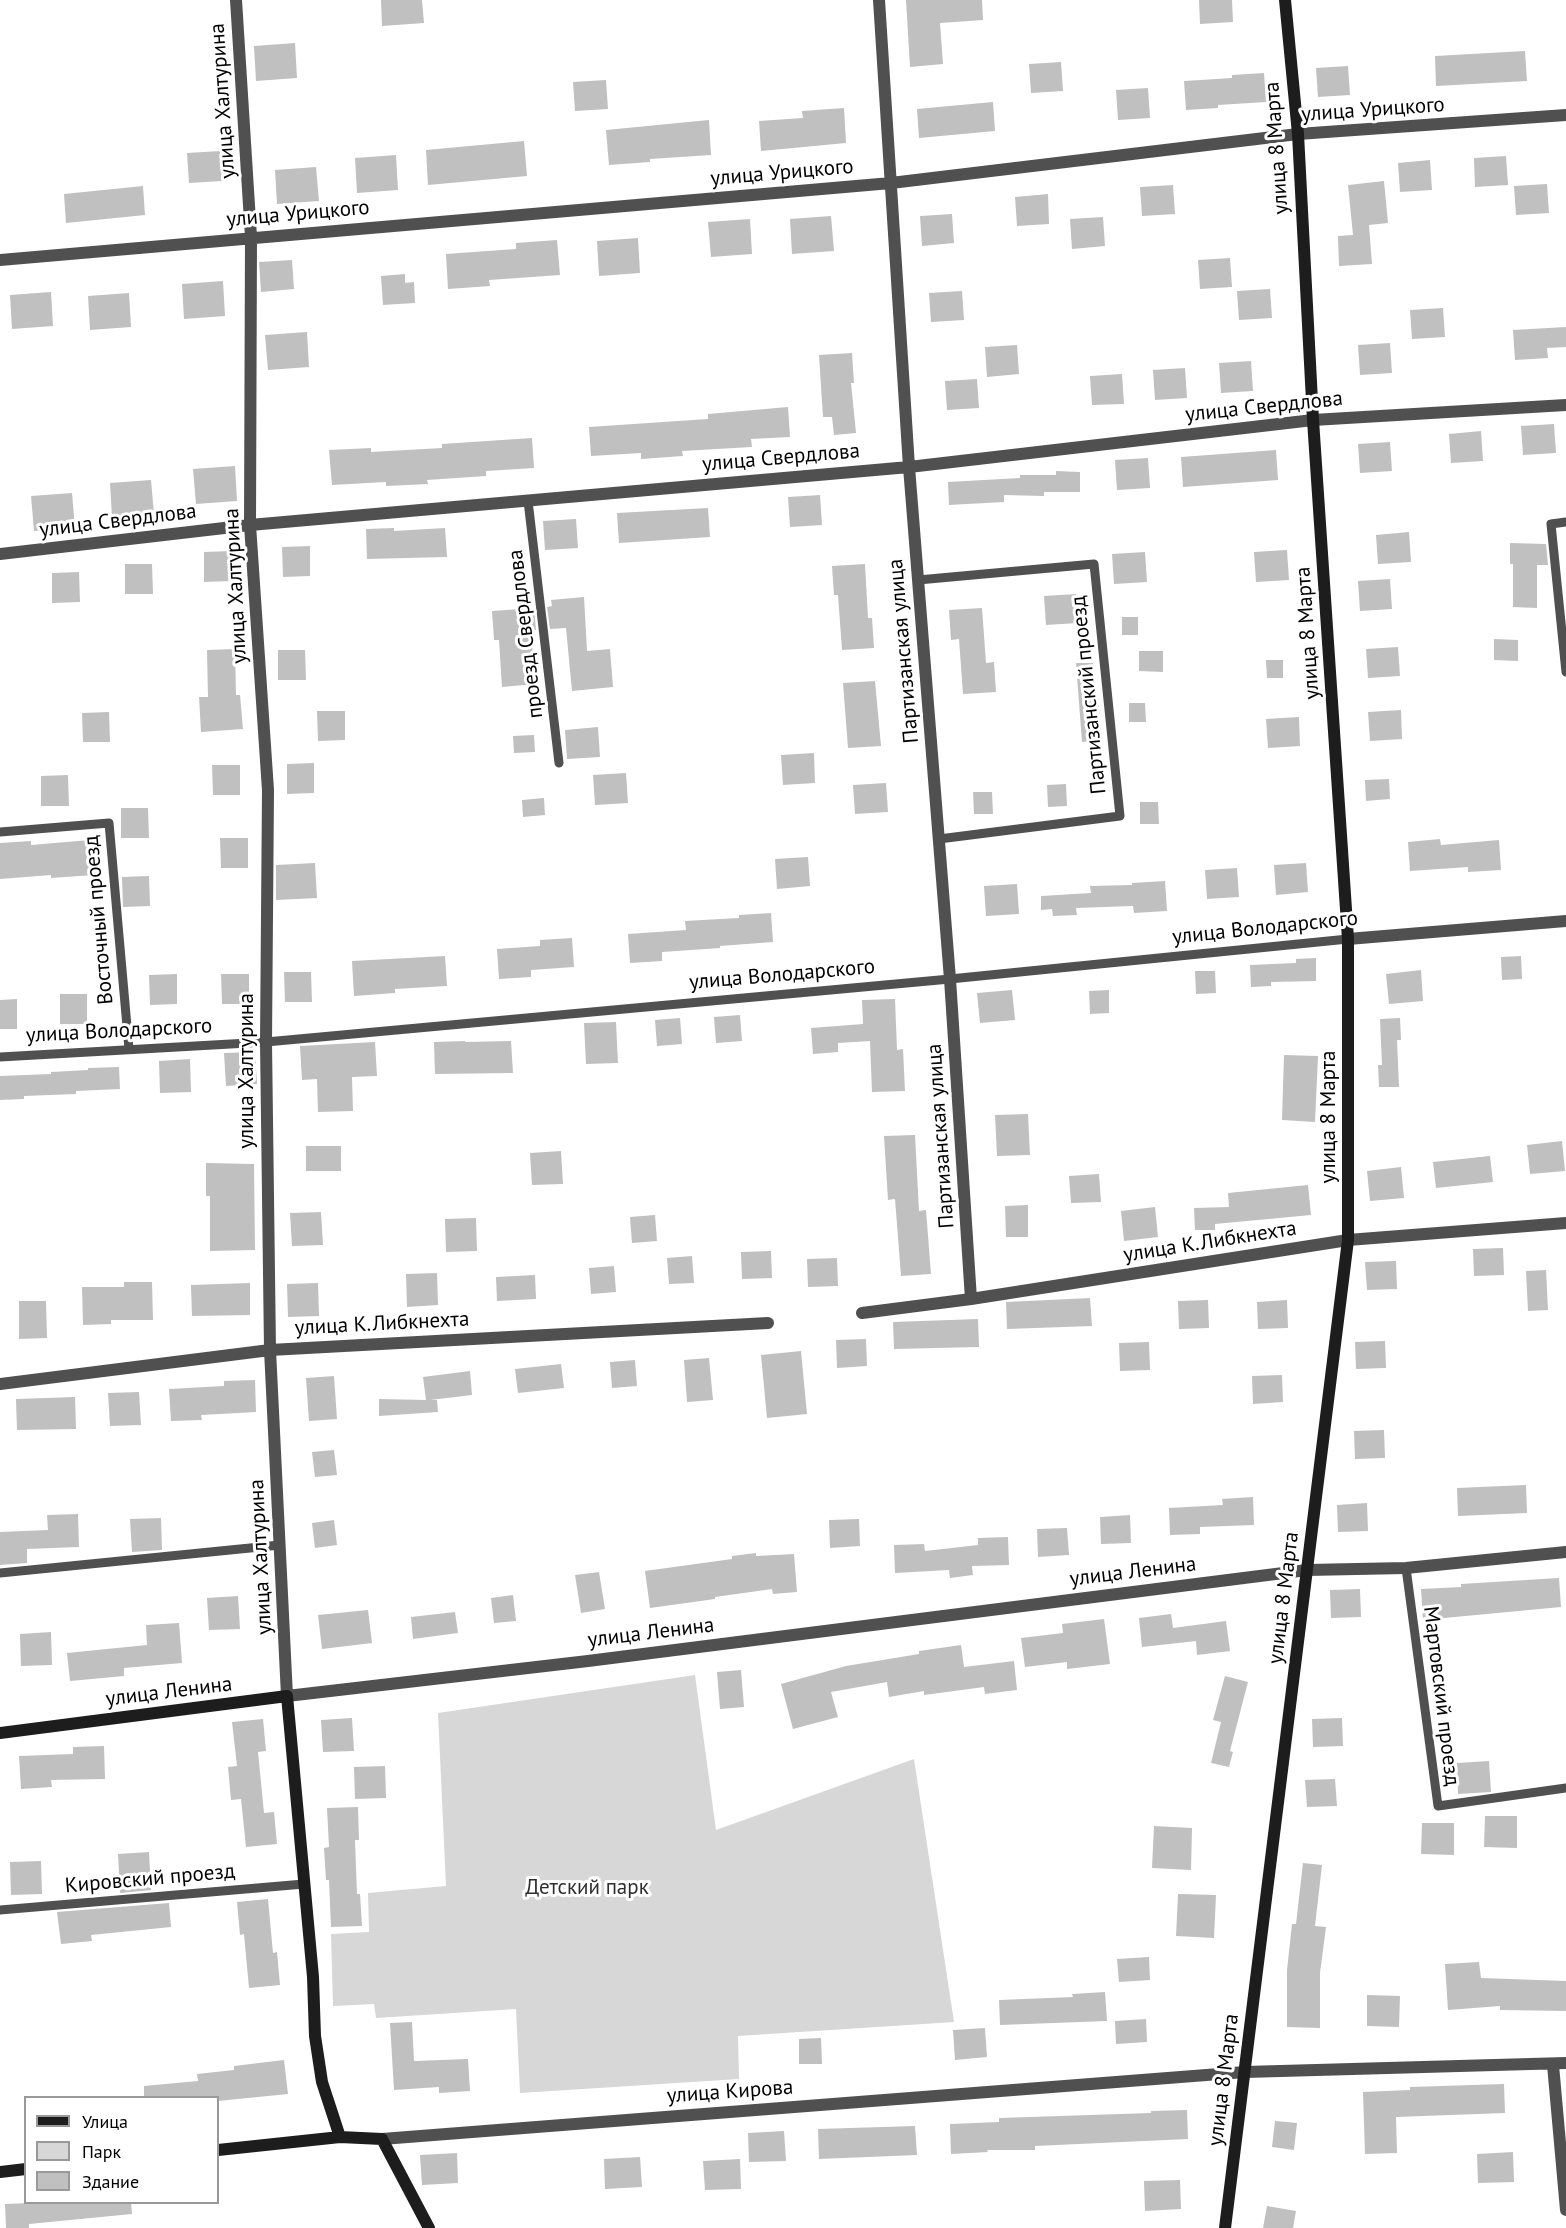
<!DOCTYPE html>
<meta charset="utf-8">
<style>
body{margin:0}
#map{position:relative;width:1566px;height:2228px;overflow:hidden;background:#fff;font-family:"PT Sans",sans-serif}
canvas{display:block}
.legend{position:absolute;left:24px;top:2096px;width:195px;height:108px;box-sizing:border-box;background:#fff;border:2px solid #999;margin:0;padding:8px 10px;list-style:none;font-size:18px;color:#000}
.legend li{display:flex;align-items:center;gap:12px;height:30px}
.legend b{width:30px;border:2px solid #999}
</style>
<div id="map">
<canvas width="1566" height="2228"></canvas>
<ul class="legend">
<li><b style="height:8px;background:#1d1d1d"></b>Улица</li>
<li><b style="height:16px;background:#d7d7d7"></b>Парк</li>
<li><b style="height:16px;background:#c0c0c0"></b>Здание</li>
</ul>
</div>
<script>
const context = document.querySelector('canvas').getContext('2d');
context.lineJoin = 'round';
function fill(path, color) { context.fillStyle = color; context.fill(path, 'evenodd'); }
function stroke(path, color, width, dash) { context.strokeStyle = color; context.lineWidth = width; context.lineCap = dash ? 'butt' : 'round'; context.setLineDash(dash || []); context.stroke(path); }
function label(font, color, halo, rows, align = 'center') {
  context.font = font + ' "PT Sans",sans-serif'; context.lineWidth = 6; context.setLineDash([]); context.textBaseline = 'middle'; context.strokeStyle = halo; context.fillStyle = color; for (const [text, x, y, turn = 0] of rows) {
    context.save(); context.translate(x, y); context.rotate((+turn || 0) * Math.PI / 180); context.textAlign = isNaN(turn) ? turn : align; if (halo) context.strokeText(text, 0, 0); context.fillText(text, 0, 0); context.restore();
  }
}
fill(new Path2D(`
 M695 1675 716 1830 914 1759 954 2022 738 2036 739 2079 520 2093 516 2009 376 2018 374 2004 333 2006 331 1934 369 1932 368 1893 446 1886 438 1713Z`), '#d7d7d7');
fill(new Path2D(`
 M381 0H422L424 23 382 26Z
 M906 0H982L983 20 940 23 943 64 910 67Z
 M1199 0H1232L1233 22 1200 24Z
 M295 43 297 78 256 81 254 46Z
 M1525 51 1527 81 1436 86 1435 56Z
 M1061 62 1063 91 1031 93 1029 64Z
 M1348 66 1350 95 1318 97 1316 68Z
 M1264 73 1266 102 1218 105V108L1186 110 1184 81 1232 78V75Z
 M606 80 608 109 575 111 573 82Z
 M1148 88 1150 118 1118 120 1116 90Z
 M993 102 995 131 919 138 917 109Z
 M844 108 846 143 761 151 759 121 803 118 802 111Z
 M709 120 711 155 650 159V162L609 165 606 130Z
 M524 141 527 176 428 185 426 150Z
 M220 151 222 181 189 183 187 153Z
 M396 155 398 190 357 193 355 158Z
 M1506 156 1508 185 1475 187 1474 158Z
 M1430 160 1432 190 1400 192 1398 163Z
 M316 167 319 201 277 204 275 170Z
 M1384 181 1388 223 1369 225 1372 264 1339 266 1338 236 1353 235 1348 185Z
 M1547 184 1549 213 1516 215 1514 186Z
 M1173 185 1175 214 1142 216 1140 187Z
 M143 186 145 215 66 223 64 194Z
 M1048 194 1049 224 1017 226 1015 197Z
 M952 214 954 243 922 246 920 216Z
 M831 216 834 251 792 254 790 219Z
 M1103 217 1105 246 1072 249 1070 219Z
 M750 219 752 254 711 257 708 222Z
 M638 238 640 273 599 276 597 241Z
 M557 240 560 275 489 280 490 286 448 289 446 254 516 249V243Z
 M1230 258 1232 287 1200 289 1198 260Z
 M292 260 294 289 261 292 259 262Z
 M405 274V283L414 282 415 303 383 305 381 276Z
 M223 281 225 316 184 319 182 284Z
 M1270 289 1272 318 1239 320 1237 291Z
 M962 291 964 320 931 322 929 293Z
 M51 292 53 326 12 329 10 295Z
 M129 293 131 327 90 330 88 296Z
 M1443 308 1445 337 1412 339 1410 310Z
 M1566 327V347L1547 348 1548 358 1515 360 1513 330Z
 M307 332 309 367 268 370 265 335Z
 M1390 343 1392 373 1360 375 1358 345Z
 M1017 345 1019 374 987 377 985 347Z
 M852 353 854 383H851L856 433 834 435 832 417H823L819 355Z
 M1251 361 1253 391 1221 393 1219 363Z
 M1185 368 1187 398 1155 400 1153 370Z
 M1122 374 1124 404 1092 405 1090 376Z
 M977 379 979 408 947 410 945 381Z
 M788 407 790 437 751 439 752 447 682 451 683 456 641 459V453L591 456 589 427 708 419V414Z
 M1554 424 1556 453 1523 455 1521 426Z
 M1481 431 1483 461 1451 463 1449 434Z
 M532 438 534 468 486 471V476L427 480 428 484 386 486V482L332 485 329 450 371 448V452L442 448V444Z
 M1390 442 1392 471 1360 473 1358 444Z
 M1276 450 1278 480 1183 487 1181 457Z
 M1148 458 1150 488 1117 490 1115 460Z
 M235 466 237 501 196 504 193 469Z
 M1056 471 1080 472V492H1044V496L1004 495V502L949 505 948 482 1020 478V475H1056Z
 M151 480 154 514 112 517 110 483Z
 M72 493 75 528 34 531 31 496Z
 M820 495 822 525 790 527 788 497Z
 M708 508 710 537 619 543 617 513Z
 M576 519 578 548 545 550 543 521Z
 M394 528V531L445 528 447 557 367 559 366 529Z
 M1409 532 1411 562 1378 564 1376 535Z
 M1510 543 1546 544 1548 565H1537V608L1513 607V564H1510Z
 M310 546V576L283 577 282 547Z
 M1287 550 1289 580 1256 582 1254 552Z
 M231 551V581L204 582V552Z
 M1145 552 1147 582 1114 584 1112 554Z
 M125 564H152L153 594H125Z
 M865 564 868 618H872L874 648 842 650 838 595H834L832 566Z
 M79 572 80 602 52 603V573Z
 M1390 579 1392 609 1360 611 1358 581Z
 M1076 594 1078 623 1046 625 1044 596Z
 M584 597 587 651 610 649 613 687 572 691 566 628 550 629 547 607 552 606 551 600Z
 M534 608 536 630H531L535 684 502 687 499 640H494L492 611Z
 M982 608 986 663 994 662 996 692 963 694 959 639 951 640 949 610Z
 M1122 617H1138V635H1122Z
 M1494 639 1518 640V661L1494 660Z
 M1398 647 1400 676 1368 678 1366 649Z
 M235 649 236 695H240L243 729 201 732 199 697H208L207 650Z
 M278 650H305L306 680H278Z
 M1139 651H1163V672L1139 671Z
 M1266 660H1283V678H1267Z
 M1076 663H1093V696H1098L1102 740 1082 742Z
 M875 681 881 746 848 748 843 683Z
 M1129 703H1145L1146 722H1129Z
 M1401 710 1402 739 1370 741 1368 712Z
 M317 711H345V740L318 741Z
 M109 712 110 742H83L82 713Z
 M1299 717 1300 746 1268 748 1266 719Z
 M598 727 600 757 567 759 565 730Z
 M534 735 535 752 514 753 513 736Z
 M814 753 815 783 783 785 781 755Z
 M314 763V793L287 794V764Z
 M212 765H240V795H213Z
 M626 773 628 803 595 805 593 775Z
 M68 775 69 806H41V776Z
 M1389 779 1390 799 1366 801 1365 780Z
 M886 783 888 812 855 814 853 785Z
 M1066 784 1067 806 1048 807 1047 785Z
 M973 792H992L993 814H974Z
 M544 798 545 815 523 817 522 800Z
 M1140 802H1158L1159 824H1140Z
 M121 808H148L149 838H121Z
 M220 838H248V868H221Z
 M1440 839 1441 845 1499 840 1501 870 1468 872V867L1410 871 1408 842Z
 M90 840 93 875 51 878V875L0 879V843L31 841V845Z
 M808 857 810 886 777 889 775 859Z
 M315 863 317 898 276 900V865Z
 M1306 863 1308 892 1276 895 1274 865Z
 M1237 868 1239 897 1207 899 1205 870Z
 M149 876 150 906 123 907 122 877Z
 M1165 881 1167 911 1134 913 1133 906 1076 908 1077 915 1053 916 1052 909 1041 910V896L1091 893 1090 886 1132 885V883Z
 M1017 884 1019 914 986 916 984 886Z
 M771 913 773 942 720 946V948L662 952V961L630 963 628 934 686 930 685 921 739 918V915Z
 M572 938 574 967 531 970V977L499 979 497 949 540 946V940Z
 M445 956 447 986 395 989V993L354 996 352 961Z
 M1521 956 1522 979 1502 980 1501 957Z
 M1316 958V981L1271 982V986L1251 987 1250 965 1296 963V959Z
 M1421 970 1423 1001 1389 1004 1386 974Z
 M1195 971H1215L1216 993 1196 994Z
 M284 972H311L312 1002H285Z
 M177 974V1004L150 1005 149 975Z
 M221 974H249V1004H222Z
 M1012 990 1015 1020 980 1023 977 993Z
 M1109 990V1013L1090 1014 1089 991Z
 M60 994H87V1024H60Z
 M17 999V1029H0V1000Z
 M895 999 897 1050 903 1049 905 1091 872 1092 870 1041 838 1043V1052L813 1054 811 1028 863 1024 862 1000Z
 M740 1015 742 1041 716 1043 714 1017Z
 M680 1018 682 1044 657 1046 655 1020Z
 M1400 1018 1401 1040H1397L1399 1087H1379L1378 1065H1382L1380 1019Z
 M616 1022 618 1063 586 1064 584 1023Z
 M465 1041V1042L511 1041 513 1073 435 1074 434 1042Z
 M375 1042 377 1076 352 1077 353 1111 318 1112 317 1079 302 1080 300 1046Z
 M255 1052 257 1084 226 1086 224 1053Z
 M1284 1055 1318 1056 1315 1122 1282 1120Z
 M190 1059 191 1092 160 1093 159 1061Z
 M119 1067 120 1089 76 1091V1094L24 1096V1099L0 1100V1076L51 1074V1072L88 1070V1068Z
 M1028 1114 1030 1155 997 1156 995 1115Z
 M915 1135 919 1211 926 1210 931 1274 901 1276 895 1199 888 1200 884 1136Z
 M1562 1141 1565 1171 1530 1174 1527 1145Z
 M306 1146H341V1171H306Z
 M561 1151 563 1184 532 1185 530 1153Z
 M1490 1156 1493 1182 1436 1188 1433 1162Z
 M206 1163 254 1164 255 1250 210 1251V1196H206Z
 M1401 1167 1404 1198 1370 1201 1367 1171Z
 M1099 1174 1101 1202 1071 1203 1069 1176Z
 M1308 1185 1311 1215 1215 1224V1230H1195L1194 1208 1229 1207 1228 1193Z
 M1028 1205V1237H1006L1005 1206Z
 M1155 1207 1158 1237 1124 1241 1121 1211Z
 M321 1212 323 1245 292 1246 290 1213Z
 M655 1215 657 1241 632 1243 630 1217Z
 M476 1218 477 1251 446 1252 445 1219Z
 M1503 1248 1504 1275 1474 1276 1473 1249Z
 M771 1251 772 1278 742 1279 741 1252Z
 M692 1256 694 1283 669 1284 667 1258Z
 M837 1258 838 1286 808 1287 807 1259Z
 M1396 1261 1397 1289 1367 1290 1365 1262Z
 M614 1266 616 1292 591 1294 589 1268Z
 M1546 1270 1548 1310 1528 1311 1526 1271Z
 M437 1273 438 1305 407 1307 406 1274Z
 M535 1275 536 1299 497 1301 496 1277Z
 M124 1282H152L153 1320H111V1324L83 1325 82 1287H124Z
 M250 1283V1315L192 1316 191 1285Z
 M318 1283 319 1316 288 1317 287 1284Z
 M1090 1298 1092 1326 1007 1329 1006 1302Z
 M1208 1300 1209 1328 1179 1329 1178 1301Z
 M1287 1300 1288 1328 1258 1329 1257 1302Z
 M19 1301H46L47 1338 19 1339Z
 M978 1319 979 1347 894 1349 893 1322Z
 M866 1339 867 1366 837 1368 836 1340Z
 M1385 1341 1386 1368 1356 1369 1355 1342Z
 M1149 1342 1150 1370 1120 1371 1119 1343Z
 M801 1351 807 1414 767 1418 761 1355Z
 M709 1358 713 1400 687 1402 684 1360Z
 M635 1360 637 1386 612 1388 610 1362Z
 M561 1364 564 1388 518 1393 515 1369Z
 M470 1371 472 1395 430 1400H437L438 1412 379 1416V1399L426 1400 423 1377Z
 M1282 1375 1283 1402 1253 1404 1252 1376Z
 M334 1376 337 1419 309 1421 306 1378Z
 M255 1380 256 1412 201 1415 202 1420 171 1421 169 1389 224 1386V1381Z
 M139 1392 141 1425 110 1426 108 1393Z
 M75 1397 76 1429 17 1430 16 1399Z
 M1384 1430 1385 1458 1355 1459 1354 1431Z
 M334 1450 337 1475 315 1477 312 1452Z
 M1526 1485 1527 1513 1458 1516 1457 1488Z
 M1253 1497 1254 1525 1200 1527V1534L1170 1535 1169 1508 1223 1505 1222 1499Z
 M1367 1503 1368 1531 1338 1532 1337 1505Z
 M78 1514 79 1547 27 1549V1563L0 1565V1532L48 1530 47 1515Z
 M1130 1515 1131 1543 1101 1544 1100 1517Z
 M161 1518 162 1550 132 1552 130 1519Z
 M859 1519 860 1546 830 1548 829 1520Z
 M334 1520 337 1545 315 1548 312 1523Z
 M1067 1528 1069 1555 1038 1557 1037 1529Z
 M1008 1537 1009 1565 972 1566 973 1575 950 1578 949 1570 895 1573 894 1545 924 1544 925 1551 978 1545V1538Z
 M756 1553V1556L794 1554 797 1592 773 1594 772 1589 715 1597V1599L650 1608 645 1571 732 1559V1556Z
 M599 1572 605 1609 581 1613 575 1575Z
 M1559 1578 1561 1607 1423 1620 1421 1589 1461 1587V1584Z
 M1360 1589 1361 1617 1331 1618 1330 1590Z
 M513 1595 516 1621 494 1623 491 1598Z
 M238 1596 240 1629 209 1630 207 1598Z
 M368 1610 372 1643 322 1649 318 1615Z
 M455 1612 458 1633 413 1639 411 1617Z
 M1171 1614 1173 1628 1226 1621 1230 1651 1197 1655 1196 1641 1142 1647 1139 1618Z
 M1104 1619 1110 1664 1067 1669V1662L1025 1667 1021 1638 1063 1633 1062 1624Z
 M179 1623 182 1663 124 1668V1676L70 1681 67 1653 147 1645 146 1625Z
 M51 1632 52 1665 21 1666 20 1634Z
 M961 1645 964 1667 1014 1661 1017 1690 985 1694 984 1687 924 1695V1691L889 1697 887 1682 831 1692 838 1717 793 1729 781 1684 846 1666 919 1654V1651Z
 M741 1670 744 1707 720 1709 717 1672Z
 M1225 1676 1248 1682 1230 1751 1233 1752 1229 1767 1211 1763 1221 1722 1213 1720Z
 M352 1718 354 1751 323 1752 321 1720Z
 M1342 1718 1343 1746 1313 1747 1312 1719Z
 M263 1719 266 1751 258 1752 264 1813 274 1812 277 1844 246 1847 241 1799 231 1800 228 1767 237 1766 232 1722Z
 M104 1746 105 1779 51 1780 52 1787 21 1789 19 1756 73 1754V1747Z
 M1489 1761 1491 1792 1458 1794 1457 1763Z
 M385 1766 386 1798 355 1799 354 1767Z
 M1335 1779 1337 1806 1307 1807 1305 1780Z
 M358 1807 359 1840H355L357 1894H360L362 1926 331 1927 329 1880H326L324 1848 329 1847 327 1808Z
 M1485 1816H1517V1848L1484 1847Z
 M1422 1823H1454V1855L1421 1854Z
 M1154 1826 1192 1828 1191 1870 1152 1868Z
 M149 1852 151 1890 120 1893 118 1854Z
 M41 1861 42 1894 11 1895 10 1862Z
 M1303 1863 1322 1865 1315 1926 1326 1927 1320 1973V2028L1287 2027V1970L1292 1924H1296Z
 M1178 1894 1216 1895 1214 1938 1176 1936Z
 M268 1899 273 1953 277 1952 280 1985 249 1988 244 1934 240 1935 237 1902Z
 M169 1903 171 1927 91 1935 92 1941 61 1944 57 1912Z
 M1149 1957 1150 1980 1119 1982 1117 1959Z
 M1479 1962 1481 1978 1566 1981V2011L1500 2010V2006L1448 2010 1445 1964Z
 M1105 1992 1107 2021 1000 2025 999 2000 1073 1997 1072 1994Z
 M1367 1995 1400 1996 1399 2027 1367 2026Z
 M1146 2019 1147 2042 1116 2044 1115 2021Z
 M412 2022 414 2061 468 2059 470 2091 439 2093V2087L394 2090 390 2023Z
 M985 2028 987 2057 955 2060 953 2030Z
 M821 2038 822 2064H799V2039Z
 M284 2060 288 2094 218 2101V2097H144V2086L198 2081 197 2074 234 2070V2066Z
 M1504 2084 1505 2113 1396 2117 1397 2153 1365 2154 1363 2092 1410 2090V2087Z
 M1187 2110 1188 2139 1035 2146V2150H987L988 2152 951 2154 950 2124 999 2122V2118L1151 2113V2111Z
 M1275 2121 1297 2123 1294 2150 1272 2147Z
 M915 2126 917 2155 819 2159 818 2129Z
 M784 2131 786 2161 749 2162 748 2133Z
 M1513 2152 1514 2182 1478 2183 1477 2154Z
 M457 2153 458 2183 422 2185 420 2155Z
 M640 2157 642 2187 605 2189 604 2159Z
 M740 2159 741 2189 705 2190 703 2161Z
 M1180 2180 1181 2209 1145 2211 1144 2181Z
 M54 2202H131L132 2214 29 2224V2228H6L5 2204Z
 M1267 2206 1296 2211 1293 2228H1263Z`), '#c0c0c0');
stroke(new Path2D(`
 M528 501 559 763
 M1566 522 1551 524 1566 672
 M918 580 1094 564 1120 816 939 839
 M0 832 109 823 129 1049
 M0 1057 266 1042 950 979 1348 939
 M1406 1568 1438 1806 1566 1788
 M0 1573 280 1545
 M0 1910 304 1884`), '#505050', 9);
stroke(new Path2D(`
 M236 0 251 237 250 525 268 790 266 1042 270 1350 287 1696 588 1661 1307 1570 1406 1568 1566 1552
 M879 0 909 467 950 979 971 1299
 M0 260 891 183 1298 134 1566 115
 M0 554 250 525 909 467 1313 420 1566 405
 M1348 939 1566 921
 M862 1313 971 1299 1348 1240 1566 1223
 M0 1384 270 1350 768 1323
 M1553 2065 1566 2210
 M382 2139 1245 2072 1566 2063`), '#505050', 12);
stroke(new Path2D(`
 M0 1733 287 1696 313 1977 315 2036 322 2082 340 2137
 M218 2150 340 2137 382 2139 429 2228
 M0 2172 26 2169
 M1225 2228 1348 1240V939L1313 420 1298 134 1285 0`), '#1d1d1d', 12);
label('21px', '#000', '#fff', [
 ["улица Халтурина",223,101,-94],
 ["улица Урицкого",1373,110,-4],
 ["улица 8 Марта",1277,148,-94],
 ["улица Урицкого",782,173,-5],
 ["улица Урицкого",298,214,-5],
 ["улица Свердлова",1264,407,-6],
 ["улица Свердлова",781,458,-5],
 ["улица Свердлова",118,521,-7],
 ["улица Халтурина",236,586,-93],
 ["улица 8 Марта",1308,633,-94],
 ["проезд Свердлова",526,634,-97],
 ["Партизанская улица",904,651,-95],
 ["Партизанский проезд",1089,695,-96],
 ["Восточный проезд",99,920,-95],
 ["улица Володарского",1265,928,-6],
 ["улица Володарского",782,975,-5],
 ["улица Володарского",119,1031,-3],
 ["улица Халтурина",247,1071,-90],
 ["улица 8 Марта",1329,1117,-90],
 ["Партизанская улица",941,1136,-94],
 ["улица К.Либкнехта",1210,1242,-9],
 ["улица К.Либкнехта",382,1324,-3],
 ["улица Халтурина",261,1557,-93],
 ["улица Ленина",1133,1572,-7],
 ["улица 8 Марта",1284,1598,-83],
 ["улица Ленина",651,1633,-7],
 ["улица Ленина",169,1692,-7],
 ["Мартовский проезд",1441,1696,83],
 ["Кировский проезд",150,1879,-5],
 ["улица 8 Марта",1224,2080,-83],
 ["улица Кирова",730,2092,-4]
]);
label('21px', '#2e2e2e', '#fff', [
 ["Детский парк",587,1888]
]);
</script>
